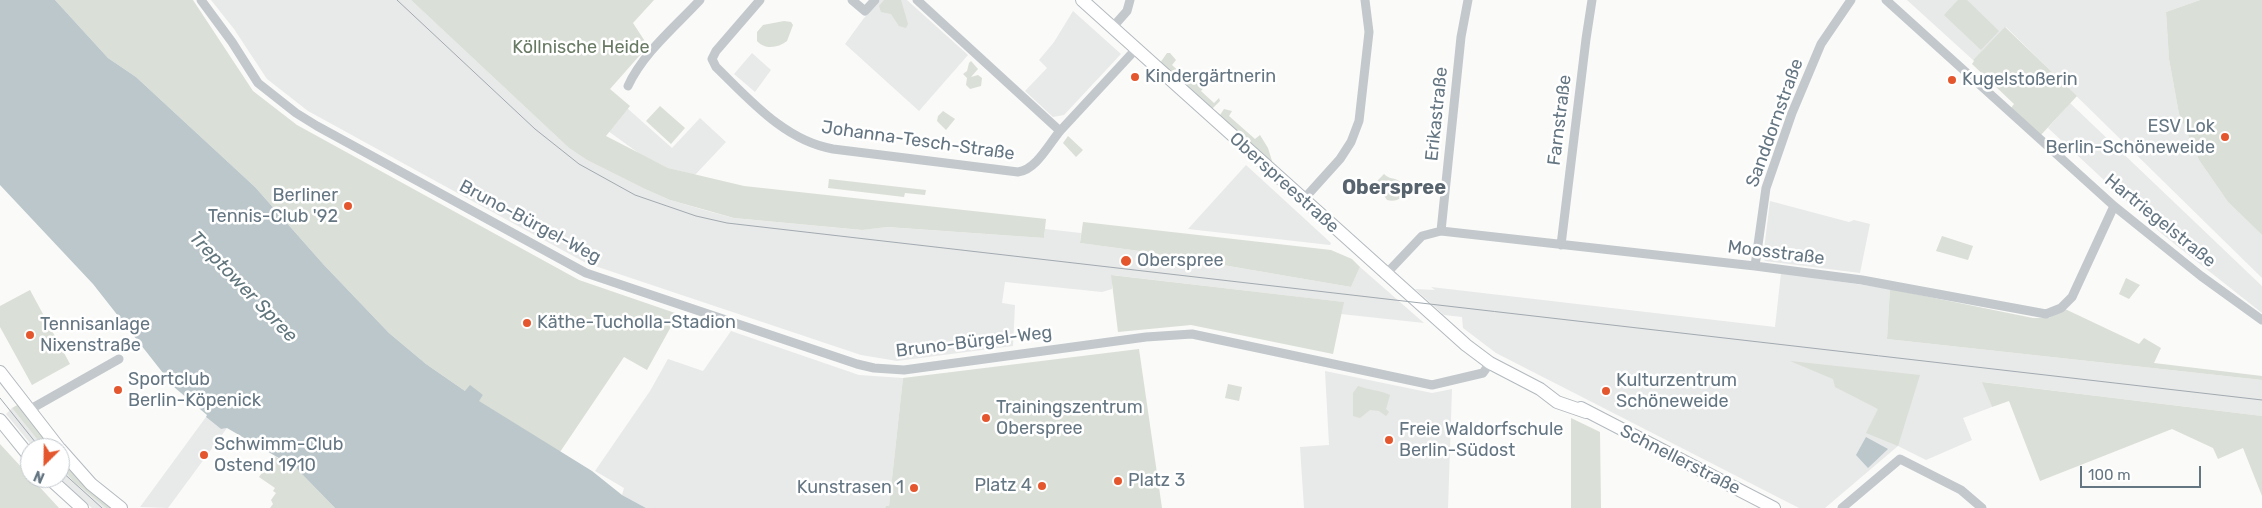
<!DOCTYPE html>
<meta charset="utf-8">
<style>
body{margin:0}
#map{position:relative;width:2262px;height:508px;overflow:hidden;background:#fafaf8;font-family:Rubik,sans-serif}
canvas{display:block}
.north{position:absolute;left:20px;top:438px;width:50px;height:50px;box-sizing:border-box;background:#fff;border:1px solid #c1c8cd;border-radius:50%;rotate:203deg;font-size:14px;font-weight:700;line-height:20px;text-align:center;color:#657683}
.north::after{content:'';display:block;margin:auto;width:18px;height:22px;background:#e4572e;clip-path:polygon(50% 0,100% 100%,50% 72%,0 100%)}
.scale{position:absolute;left:2080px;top:466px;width:121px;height:22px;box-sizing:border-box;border:2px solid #657683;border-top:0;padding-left:6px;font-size:15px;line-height:18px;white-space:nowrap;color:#657683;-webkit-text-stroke:4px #fff;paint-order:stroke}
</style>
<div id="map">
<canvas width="2262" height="508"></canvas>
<div class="north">N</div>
<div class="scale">100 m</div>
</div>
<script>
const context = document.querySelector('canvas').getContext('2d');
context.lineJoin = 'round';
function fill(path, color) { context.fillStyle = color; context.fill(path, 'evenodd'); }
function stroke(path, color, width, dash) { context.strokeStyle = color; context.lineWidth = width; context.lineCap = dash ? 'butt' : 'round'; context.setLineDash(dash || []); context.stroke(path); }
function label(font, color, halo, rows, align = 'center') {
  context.font = font + ' Rubik,sans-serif'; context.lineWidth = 5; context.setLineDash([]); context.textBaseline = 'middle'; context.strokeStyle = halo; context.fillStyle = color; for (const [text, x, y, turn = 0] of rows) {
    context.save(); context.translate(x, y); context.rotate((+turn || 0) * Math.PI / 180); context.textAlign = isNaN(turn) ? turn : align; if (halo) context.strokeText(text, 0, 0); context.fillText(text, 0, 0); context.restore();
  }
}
fill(new Path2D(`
 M211 0H411L569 148 587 160 645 189 670 200 711 212 734 218 861 230 886 227 1044 238 1045 229 1081 233 1080 243 1147 252 1351 287 1360 267 1424 323 1341 314 1343 302 1112 275V289L1102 292 1005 282 1002 303 1015 305 1013 346 897 361 861 355 586 263 441 184 308 111 267 79 234 29Z
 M880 0H907L968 55 919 111 845 44 864 18Z
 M1907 0H2200L2166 12 2169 59 2179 114 2199 160 2228 202 2262 235V278L2006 27 1973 60Z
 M1073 11 1121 54 1064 115 1053 117 1025 91 1047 68 1039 60 1054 42Z
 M752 53 771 70 755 92 734 74Z
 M2070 103 2262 286V313L2162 234 2048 128Z
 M627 108 672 148 700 118 726 142 695 175 668 168 640 154 608 131Z
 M1246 165 1331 243 1330 245 1188 229Z
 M1770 201 1849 222 1854 220 1870 224 1860 273 1765 261 1763 258Z
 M1781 273 1890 289 1887 339 2262 380V416L1983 382 1992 407 1963 418 1972 440 1926 460 1898 446 1825 508H1799L1496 353 1463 328 1462 317 1444 315 1415 289 1435 290 1431 287 1775 327Z
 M731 331 859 375 903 378 889 506H886L885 508H646L622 495 624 488 595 471 650 391 668 359 703 371Z
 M1325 371 1432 393 1452 389 1448 508H1304L1300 447 1329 445Z
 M12 408 40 443 36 448H34L6 414Z
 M206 417 221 429 227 428 168 508 140 507Z
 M60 466 74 482 106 508H92L71 490 60 478Z`), '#e8e9e9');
fill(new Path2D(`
 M55 0H193L253 91 297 125 579 280 678 314 647 370 624 357 560 452 478 401 483 395 465 391 426 364 389 333 324 265 255 187 136 77 108 58Z
 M411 0H654L633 23 648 46 610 89 630 106 606 136 668 168 744 186 1046 219 1044 238 887 227 862 230 734 218 670 200 645 189 587 160 569 148Z
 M884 0H901L908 24 906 28 899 26 891 14 881 12 879 6Z
 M1958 0H1967L1999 31 1981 50 1944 15Z
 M2200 0H2262V235L2228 202 2199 160 2179 114 2169 59 2166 12Z
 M784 21 791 22 793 25 787 41C778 48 765 50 757 41V32L763 25Z
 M2005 27 2077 96 2040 136 2011 108 2014 104 1972 64 1974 61 1973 60Z
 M1167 53H1170L1176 60 1172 65 1194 85 1199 80 1205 86 1201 91 1214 103 1219 98 1220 101 1212 109 1160 63Z
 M971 61 978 69 971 77 978 75 982 78 981 86 970 89 966 85 967 78 963 74 967 71 969 63Z
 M660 106 685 128 671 144 646 121Z
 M1224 109 1232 111 1229 116 1255 139 1260 135 1268 148 1272 161 1267 163 1221 119 1220 115Z
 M943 111 955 119 946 130 937 121 938 116Z
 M1068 136 1083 150 1076 157 1063 143Z
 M1384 174C1389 180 1396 177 1402 183L1404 192C1401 200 1395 202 1387 200L1375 183Z
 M829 179 926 190 925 195 905 193 904 197 828 188Z
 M1083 222 1331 250 1352 259 1360 267 1351 287 1147 252 1080 243Z
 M1942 236 1973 246 1968 260 1936 251Z
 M1111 275 1344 302 1333 354 1191 325 1118 332Z
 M2126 278 2140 285 2129 299 2119 294Z
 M1890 289 2033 318H2049L2065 309 2139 344 2144 338 2161 348 2154 363 2262 376V380L1887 339Z
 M30 290 70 364 32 385 0 327V306Z
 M1139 349 1162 508H885L886 506H889L903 378Z
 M1790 361 1920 375 1898 446 1866 433 1878 409 1835 387 1833 379Z
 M1982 382 2262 416V496L2243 448 2218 459 2213 448 2172 429 2040 481 2009 401 1992 407Z
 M1228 384 1242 387 1239 401 1225 398Z
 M1358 386C1369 390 1379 390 1390 395L1386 409 1389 412 1386 416 1379 411 1370 410 1360 418 1353 416V393Z
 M19 404 54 448H44L12 408Z
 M1571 418 1600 432 1601 508H1571Z
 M0 444 59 508H0Z
 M60 456 112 508H106L74 482 60 466Z
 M274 456 296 468 335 508H270L273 504 271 500 276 493 273 491 275 488 259 477Z`), '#dadfd7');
fill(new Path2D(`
 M0 0H55L108 58 136 77 255 187 324 265 389 333 426 364 465 391 470 385 483 395 479 401 592 471 622 495 646 508H335L296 468 227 428 221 429 206 417 207 415 174 387 93 284 0 185Z
 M1866 437 1888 449 1868 468 1856 455Z`), '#bbc7cb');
const secondary = new Path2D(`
 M1082 0 1466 345 1490 363 1540 389 1557 402 1586 412
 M0 372 59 448
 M1581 408 1774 508
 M0 420 30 457
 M60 449 91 484 121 508
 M49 478 82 508`);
stroke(secondary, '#b3babf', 14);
stroke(new Path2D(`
 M201 0 232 42 258 83 296 113 317 126 586 273 857 364 874 368 904 370 1146 337 1192 334 1432 385 1483 373 1490 363
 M760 0 716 51 712 59 716 67C749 99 785 141 833 149L1018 172C1036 170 1049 144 1060 131
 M852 0 865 11 875 0
 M917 0 1060 131 1136 49
 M1886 0 2114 206 2201 276 2262 320
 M1112 28 1127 11 1130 0
 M628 86C643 53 676 26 700 0
 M1303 200 1340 159 1351 142 1359 121 1369 32 1365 0
 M1441 231 1461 37 1468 0
 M1561 245 1586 39 1592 0
 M1755 266 1766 188 1792 113 1821 44 1851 0
 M1385 275 1422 236 1441 231 1755 266 1862 280 2046 314 2061 308 2072 297 2114 206
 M29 410 119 359
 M1842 508 1900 459 1961 490 1982 508`), '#c3c8cc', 9);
stroke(secondary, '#fff', 12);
stroke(new Path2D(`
 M397 0 535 129 579 164 635 195 696 216 727 223 2262 400
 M0 398 40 448
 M60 470 102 508`), '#a2aab0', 1);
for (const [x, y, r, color] of [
 [1135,77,5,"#e4572e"],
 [1952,80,5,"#e4572e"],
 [2225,137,5,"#e4572e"],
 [348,206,5,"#e4572e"],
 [1126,261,6,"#e4572e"],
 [527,323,5,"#e4572e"],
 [30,335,5,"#e4572e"],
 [118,390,5,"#e4572e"],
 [1606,391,5,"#e4572e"],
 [986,418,5,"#e4572e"],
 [1389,440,5,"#e4572e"],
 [204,455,5,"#e4572e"],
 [1118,481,5,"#e4572e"],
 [1042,486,5,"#e4572e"],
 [914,488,5,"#e4572e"]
]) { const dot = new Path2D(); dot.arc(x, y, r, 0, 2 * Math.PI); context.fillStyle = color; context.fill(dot); stroke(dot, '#fff', 2); }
label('18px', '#687a64', '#fff', [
 ["Köllnische Heide",581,48]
]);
label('18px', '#657683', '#fff', [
 ["Kindergärtnerin",1145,77],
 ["Kugelstoßerin",1962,80],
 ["ESV Lok",2215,127,"right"],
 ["Berlin-Schöneweide",2215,148,"right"],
 ["Berliner",338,196,"right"],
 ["Tennis-Club '92",338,217,"right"],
 ["Oberspree",1137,261],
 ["Käthe-Tucholla-Stadion",537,323],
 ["Tennisanlage",40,325],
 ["Nixenstraße",40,346],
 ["Sportclub",128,380],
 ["Berlin-Köpenick",128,401],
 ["Kulturzentrum",1616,381],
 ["Schöneweide",1616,402],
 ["Trainingszentrum",996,408],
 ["Oberspree",996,429],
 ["Freie Waldorfschule",1399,430],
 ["Berlin-Südost",1399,451],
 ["Schwimm-Club",214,445],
 ["Ostend 1910",214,466],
 ["Platz 3",1128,481],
 ["Platz 4",1032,486,"right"],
 ["Kunstrasen 1",904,488,"right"]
], 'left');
label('18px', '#657683', '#fff', [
 ["Erikastraße",1437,114,-84],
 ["Farnstraße",1560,120,-83],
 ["Sanddornstraße",1775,123,-70],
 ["Johanna-Tesch-Straße",918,141,8],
 ["Oberspreestraße",1284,183,42],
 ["Hartriegelstraße",2160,221,39],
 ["Bruno-Bürgel-Weg",530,222,28],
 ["Moosstraße",1776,253,7],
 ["Bruno-Bürgel-Weg",974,342,-7],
 ["Schnellerstraße",1680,460,27]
]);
label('italic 19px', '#60757c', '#fff', [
 ["Treptower Spree",243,287,46]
]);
label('bold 20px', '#57646e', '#fff', [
 ["Oberspree",1394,188]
]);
</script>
